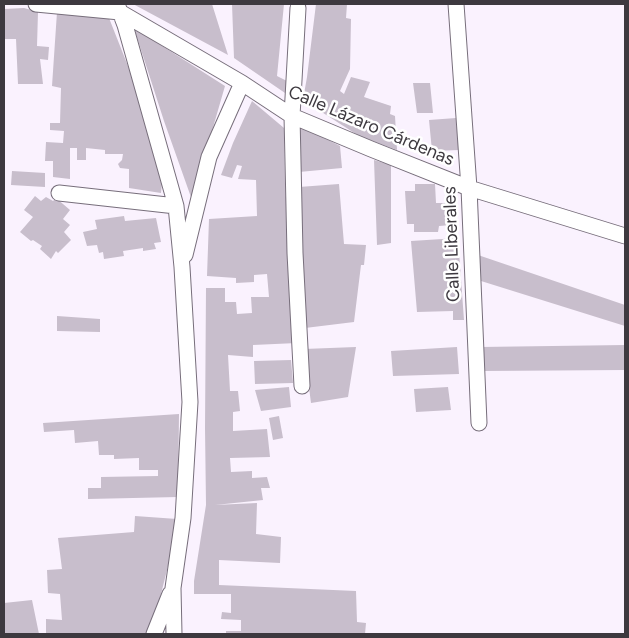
<!DOCTYPE html>
<html>
<head>
<meta charset="utf-8">
<style>
  body { margin:0 }
  #map { position:relative; width:629px; height:638px; overflow:hidden; background:#faf2fe; font-family:Figtree,sans-serif }
  canvas { display:block }
  .frame { position:absolute; inset:0; border:5px solid #3d393f; pointer-events:none }
</style>
</head>
<body>
<div id="map">
<canvas width="629" height="638"></canvas>
<div class="frame"></div>
</div>
<script>
const ctx = document.querySelector('canvas').getContext('2d');
ctx.lineJoin = 'round';
function paint(path, color) { ctx.fillStyle = color; ctx.fill(path, 'evenodd'); }
function stroke(path, color, width, dash) { ctx.strokeStyle = color; ctx.lineWidth = width; ctx.lineCap = dash ? 'butt' : 'round'; ctx.setLineDash(dash || []); ctx.stroke(path); }
function write(font, color, halo, rows, align = 'center') {
  ctx.font = font + ' Figtree,sans-serif'; ctx.lineWidth = 5; ctx.setLineDash([]); ctx.textBaseline = 'middle'; ctx.strokeStyle = halo; ctx.fillStyle = color; for (const [text, x, y, turn = 0] of rows) {
    ctx.save(); ctx.translate(x, y); ctx.rotate((+turn || 0) * Math.PI / 180); ctx.textAlign = isNaN(turn) ? turn : align; if (halo) ctx.strokeText(text, 0, 0); ctx.fillText(text, 0, 0); ctx.restore();
  }
}
paint(new Path2D(`
  M133,4H212L228,55Z
  M232,4H284L277,76L289,82L285,93L234,58Z
  M316,4H347L346,18L351,19L350,69L340,91L344,94L351,77L370,82L364,97L391,106L390,114L395,116L397,150L359,136L303,100L307,77Z
  M24,8L38,12L37,46L49,47L48,60L40,59L43,84H18L16,39H4V9Z
  M57,12L109,18L137,89L163,173L161,193L129,188V169L120,168L118,164L122,160L123,154H105V150L86,148V160H77V148H70V179L53,177V161H45L46,142L63,143L64,131L50,130V123H60L61,88L52,86Z
  M134,28L225,86L192,200L164,121Z
  M413,83H430L433,113H417Z
  M252,101L284,128L285,185L297,343L253,345V357L228,355L230,391H238L240,411L233,412V431L267,429L270,457L230,458L231,472L252,471V478L267,477L270,488H261L263,500L215,505L257,503L256,534L281,537L280,563L219,560V585L356,591L357,622L366,623L365,634H226V631H241V620L221,619L222,612L231,613V594H194V581L206,505L205,428L206,288H225V302H236L237,314L252,313L251,297H269L267,274L254,275V282L236,283V278L207,276L209,219L257,216L256,180L238,179L242,166L237,165L232,178L221,175L233,143Z
  M456,118L459,150L432,151L429,120Z
  M297,124L340,146L342,168L299,172Z
  M374,160L391,165V243L377,245Z
  M12,171L45,173V187L11,185Z
  M339,184L344,244L366,245L364,265H361L354,322L305,328L299,187Z
  M415,184H435L436,203H450L451,225L439,226L438,232H414V224H407L405,191H415Z
  M35,196L41,201L46,197L53,201L56,198L70,210L63,219L70,225L64,232L71,240L58,253L56,251L51,259L40,249L42,246L33,240L31,241L20,232L33,217L24,210Z
  M124,216L125,221L156,218L161,242L154,243L156,249L143,251V248L123,251L124,256L104,259L103,252L99,253L97,245L87,246L83,232L97,229L95,220Z
  M458,238L464,320H453V311L417,312L411,241Z
  M478,255L625,305V326L481,281Z
  M57,316L100,319V332L57,331Z
  M625,345V370L483,371L480,347Z
  M356,347L348,397L311,403L304,349Z
  M457,347L459,374L393,376L391,351Z
  M291,360L293,383L255,384L254,361Z
  M289,387L291,407L261,411L255,390Z
  M448,387L451,410L416,412L414,389Z
  M179,414L178,497L88,499V488H101V477L158,476V470H139V458L114,459V455H99L98,441L75,443L74,430L44,432L43,423Z
  M279,416L283,438L273,440L269,418Z
  M135,516L177,519V541L168,566L151,634H46V619L62,620L60,594L48,593L47,570L62,569L58,538L134,532Z
  M32,600L39,634H4V603Z`), '#c8becc');
const street = new Path2D(`
  M36,4L120,12L242,83L292,116L371,149L469,188L625,236
  M117,4L125,25L176,206L182,267L190,402L183,518L173,588L174,634
  M456,4L469,188L479,423
  M298,8L292,116L295,253L302,386
  M59,193L176,206
  M185,255L209,157L242,83
  M154,634L170,594`);
stroke(street, '#776e7b', 17);
stroke(street, '#fff', 15);
write('18px', '#3d393f', '#fff', [
  ["Calle Lázaro Cárdenas",371,126,23],
  ["Calle Liberales",452,244,-92]
]);
</script>
</body>
</html>
